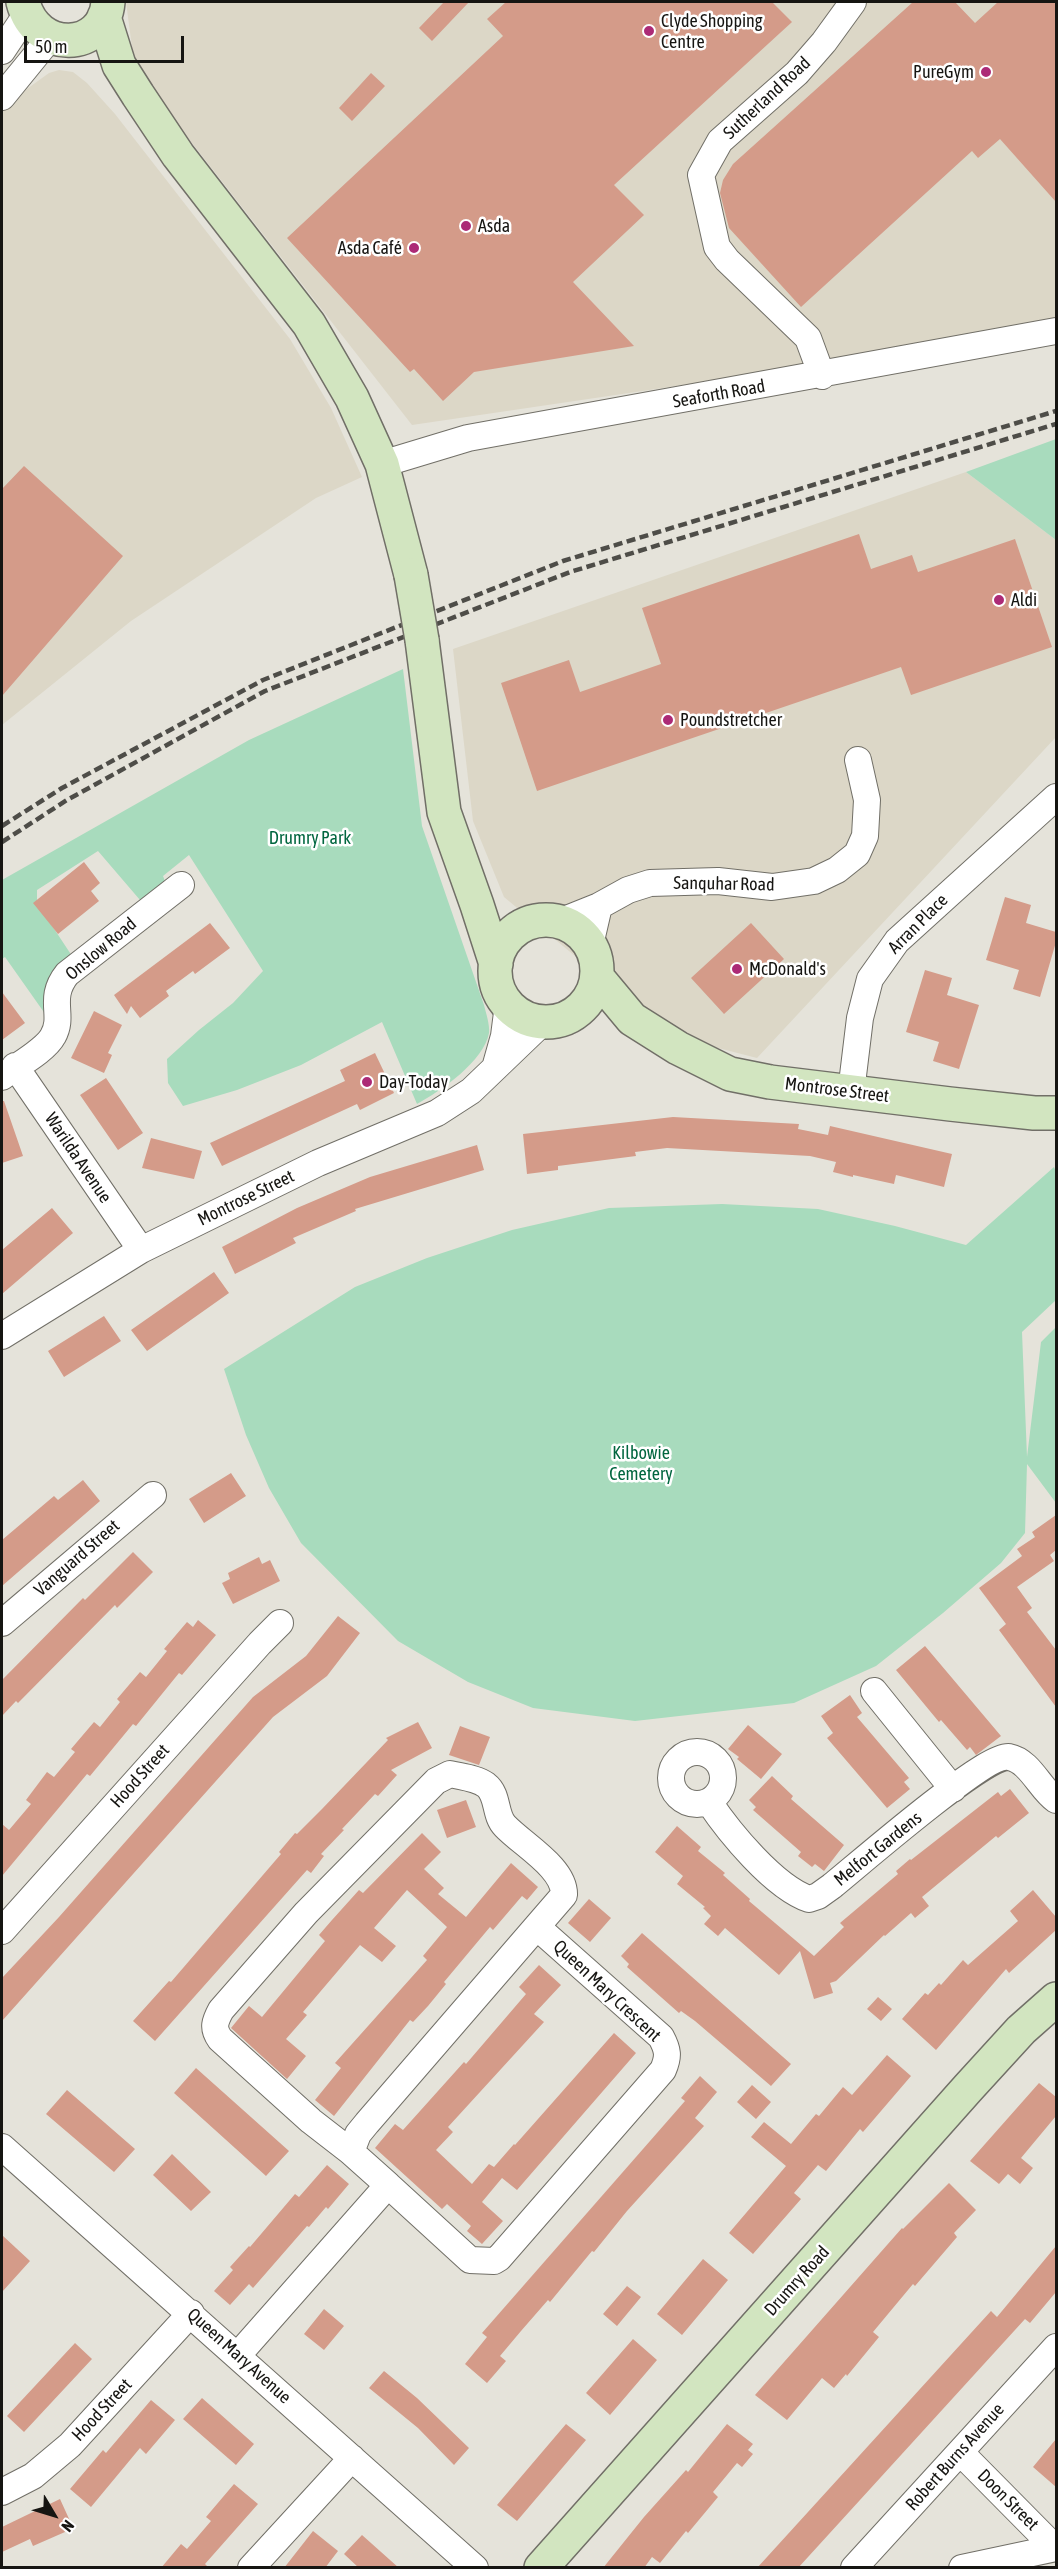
<!DOCTYPE html>
<html>
<head>
<meta charset="utf-8">
<style>
  body { margin:0 }
  #map { position:relative; width:1058px; height:2569px; overflow:hidden; background:#e5e3da; font-family:"Asap Condensed",sans-serif }
  canvas { display:block }
  .frame { position:absolute; inset:0; border:3px solid #161512; pointer-events:none }
  .north { position:absolute; left:24px; top:2485px; width:60px; height:60px; -webkit-text-stroke:4px #fff; paint-order:stroke; rotate:128deg; font-size:16px; font-weight:700; line-height:24px; text-align:center; color:#161512 }
  .north::after { content:''; display:block; margin:auto; width:21px; height:27px; background:#161512; clip-path:polygon(50% 0,100% 100%,50% 72%,0 100%) }
  .scale { position:absolute; left:24px; top:36px; width:160px; height:27px; box-sizing:border-box; border:3px solid #161512; border-top:0; padding-left:8px; font-size:18px; line-height:21px; white-space:nowrap; color:#161512; -webkit-text-stroke:4px #fff; paint-order:stroke }
</style>
</head>
<body>
<div id="map">
<canvas width="1058" height="2569"></canvas>
<div class="frame"></div>
<div class="north">N</div>
<div class="scale">50 m</div>
</div>
<script>
const ctx = document.querySelector('canvas').getContext('2d');
ctx.lineJoin = 'round';
function paint(path, color) { ctx.fillStyle = color; ctx.fill(path, 'evenodd'); }
function stroke(path, color, width, dash) { ctx.strokeStyle = color; ctx.lineWidth = width; ctx.lineCap = dash ? 'butt' : 'round'; ctx.setLineDash(dash || []); ctx.stroke(path); }
function write(font, color, halo, rows, align = 'center') {
  ctx.font = font + ' "Asap Condensed",sans-serif'; ctx.lineWidth = 5; ctx.setLineDash([]); ctx.textBaseline = 'middle'; ctx.strokeStyle = halo; ctx.fillStyle = color; for (const [text, x, y, turn = 0] of rows) {
    ctx.save(); ctx.translate(x, y); ctx.rotate((+turn || 0) * Math.PI / 180); ctx.textAlign = isNaN(turn) ? turn : align; if (halo) ctx.strokeText(text, 0, 0); ctx.fillText(text, 0, 0); ctx.restore();
  }
}
paint(new Path2D(`
  M126,2H1056V330L412,425L135,70Z
  M59,70L73,72L87,83L115,114L290,339L331,408L362,477L316,498L131,621L2,725V107L49,73Z
  M966,472L1056,540V737L757,1058L691,1041L634,1005L504,897L473,821L453,649Z`), '#dcd7c7');
paint(new Path2D(`
  M1056,439V540L966,472Z
  M403,669L422,826L484,1005C486,1013 490,1025 489,1033C484,1061 441,1091 417,1104L382,1022L301,1065L237,1090L183,1106L168,1083L167,1059L199,1030L233,1003L263,971L189,855L163,876L168,889L146,907L98,851L37,890V903L74,959L48,1018L5,957L2,959V880L249,740Z
  M1054,1167L1056,1172V1300L1022,1332L1027,1457L1041,1342L1056,1327V1503L1027,1464L1025,1533L1001,1563L943,1613L876,1666L794,1703L635,1721L533,1708L468,1682L398,1641L301,1543L269,1488L246,1435L224,1369L355,1287L427,1258L512,1230L609,1208L722,1204L818,1209L895,1226L966,1245Z`), '#a8dbbd');
paint(new Path2D(`
  M444,2H469L432,41L419,28Z
  M506,2H772L792,22L614,185L644,215L573,282L634,346L474,372L443,401L414,369L410,372L287,238L503,36L487,19Z
  M913,2H955L975,23L998,2H1056V202L1000,139L978,158L972,151L801,307L729,228L720,193L723,180L733,164Z
  M371,73L385,86L352,121L339,108Z
  M24,466L123,556L2,696V489Z
  M859,534L871,569L912,555L918,572L1015,539L1052,647L911,695L901,667L537,791L501,683L569,660L580,692L661,664L642,608Z
  M84,862L100,883L91,891L99,901L58,934L33,903Z
  M1005,897L1031,905L1026,923L1056,932V942L1040,997L1013,989L1019,970L986,960Z
  M210,923L230,948L195,974L193,971L166,991L169,996L140,1018L131,1006L127,1014L114,995Z
  M751,923L784,959L724,1014L691,978Z
  M925,970L952,978L947,995L979,1005L959,1069L933,1061L939,1042L906,1032Z
  M2,992L25,1023L2,1040Z
  M94,1011L122,1025L108,1053L112,1055L104,1073L71,1058Z
  M375,1053L394,1093L360,1110L357,1104L222,1166L210,1143L345,1081L340,1070Z
  M106,1078L143,1133L118,1150L80,1095Z
  M2,1101H4L23,1156L2,1163Z
  M673,1117L799,1124L798,1129L828,1135L830,1126L952,1154L944,1187L896,1175L894,1184L853,1175V1177L833,1172L836,1162L810,1156L667,1148L635,1152L636,1156L558,1166V1170L527,1174L523,1134Z
  M151,1138L202,1151L194,1179L142,1168Z
  M477,1145L484,1170L355,1209L356,1211L293,1238L296,1243L235,1274L222,1247L297,1208L370,1177Z
  M52,1208L73,1233L2,1294V1250Z
  M214,1272L229,1293L147,1351L131,1330Z
  M104,1316L121,1341L64,1377L48,1351Z
  M231,1473L246,1496L204,1523L189,1499Z
  M83,1480L100,1501L2,1586V1540L54,1496L58,1500Z
  M1056,1515V1550L1050,1555L1054,1561L1017,1587L1032,1608L1027,1612L1056,1650V1707L999,1630L1006,1624L979,1588L1022,1556L1017,1549L1035,1537L1032,1532Z
  M133,1552L153,1572L117,1608L115,1605L18,1703L16,1701L2,1716V1680L83,1598L85,1600Z
  M259,1557L262,1564L270,1560L280,1581L233,1604L222,1583L230,1579L228,1573Z
  M338,1616L360,1633L327,1676L273,1717L2,2021V1978L59,1917L253,1697L306,1656Z
  M198,1620L216,1635L182,1675L179,1673L136,1726L133,1724L90,1776L87,1774L2,1876V1824L9,1830L31,1804L26,1800L47,1772L54,1777L75,1752L71,1749L94,1722L100,1727L120,1702L117,1699L140,1672L146,1677L167,1651L164,1649L187,1622L193,1627Z
  M925,1646L1001,1736L976,1755L970,1747L967,1750L941,1720L939,1722L896,1670Z
  M850,1695L862,1713L857,1717L909,1778L904,1782L910,1789L887,1808L827,1738L833,1733L821,1716Z
  M418,1722L432,1748L391,1770L397,1775L378,1796L375,1794L342,1829L344,1830L321,1854L324,1856L311,1873L307,1870L155,2041L133,2021L169,1981L171,1982L281,1854L279,1852L295,1833L297,1834L322,1809L388,1740L386,1738Z
  M748,1725L782,1754L761,1779L737,1759L739,1757L728,1749Z
  M460,1726L490,1737L479,1765L449,1755Z
  M772,1776L793,1796L791,1799L844,1845L824,1871L815,1864L812,1867L798,1856L801,1852L753,1810L756,1807L749,1800Z
  M1010,1789L1029,1813L998,1838L996,1836L922,1897L929,1906L915,1918L911,1913L885,1936L884,1935L836,1981L830,1983L833,1993L814,1999L800,1951L779,1975L725,1928L718,1936L704,1924L711,1916L703,1908L705,1907L677,1884L683,1876L655,1852L677,1826L701,1847L698,1851L725,1873L723,1875L750,1899L749,1901L814,1956L844,1927L840,1923L898,1874L896,1871L910,1859L911,1860L998,1792L1001,1796Z
  M466,1800L476,1827L447,1838L437,1810Z
  M422,1833L441,1852L424,1869L444,1888L438,1894L466,1917L511,1863L538,1887L527,1900L522,1896L493,1930L490,1927L444,1982L446,1984L428,2006L413,2022L410,2020L334,2116L315,2100L341,2068L335,2063L427,1960L423,1956L447,1927L407,1890L374,1928L396,1946L382,1962L360,1945L303,2012L307,2015L286,2039L306,2056L287,2079L231,2028L249,2006L262,2017L325,1941L319,1935L332,1920L359,1890L363,1893Z
  M1033,1890L1056,1917V1930L1009,1973L1006,1969L936,2050L902,2019L925,1993L928,1995L939,1983L941,1985L963,1960L968,1965L1018,1921L1010,1911Z
  M589,1899L611,1918L590,1942L568,1923Z
  M642,1933L791,2064L771,2086L695,2021L681,2011L679,2013L627,1967L629,1964L621,1956Z
  M539,1965L561,1985L534,2014L544,2022L448,2127L453,2132L436,2150L472,2184L489,2164L494,2167L514,2144L515,2145L614,2033L636,2053L517,2190L502,2178L482,2202L503,2221L482,2244L467,2231L471,2226L447,2204L442,2209L375,2148L395,2124L403,2130L464,2062L466,2064L526,1994L519,1987Z
  M878,1997L892,2009L881,2021L867,2009Z
  M887,2055L911,2076L863,2132L860,2129L826,2171L818,2165L794,2193L801,2199L753,2254L729,2233L786,2166L751,2137L764,2122L791,2144L816,2114L819,2116L843,2087L852,2095Z
  M196,2068L289,2151L266,2176L174,2093Z
  M700,2076L717,2092L695,2118L704,2126L627,2211L594,2252L592,2251L550,2302L548,2300L521,2331L500,2356L506,2361L487,2383L465,2364L487,2337L482,2333L685,2101L681,2098Z
  M1039,2083L1056,2097V2116L1021,2158L1033,2168L1020,2184L1008,2174L999,2184L970,2161Z
  M752,2085L771,2102L756,2119L737,2102Z
  M67,2090L135,2149L114,2172L46,2114Z
  M172,2154L211,2192L191,2211L153,2175Z
  M327,2165L349,2184L328,2209L326,2207L309,2227L307,2226L253,2288L249,2284L230,2305L214,2291L233,2270L230,2267L249,2246L250,2247L295,2194L299,2197Z
  M949,2183L976,2210L954,2233L957,2237L915,2286L913,2284L873,2332L879,2337L847,2376L846,2374L834,2388L822,2378L787,2420L755,2395L902,2228L903,2229Z
  M2,2235L30,2261L2,2292Z
  M1056,2246V2292L1030,2323L1025,2319L798,2568H757L991,2311L997,2317Z
  M703,2259L728,2280L682,2335L657,2314Z
  M627,2286L641,2297L617,2326L603,2314Z
  M324,2309L344,2326L324,2350L304,2334Z
  M633,2339L657,2360L610,2415L586,2393Z
  M75,2343L92,2359L24,2432L7,2416Z
  M384,2371L417,2398L469,2448L454,2465L418,2428L369,2388Z
  M202,2398L254,2444L236,2465L183,2419Z
  M151,2400L175,2420L146,2454L140,2448L91,2507L70,2489L103,2450L106,2453Z
  M566,2424L586,2440L517,2521L497,2505Z
  M727,2424L753,2444L748,2450L753,2454L742,2467L737,2463L713,2492L718,2497L688,2533L686,2531L660,2563L652,2557L644,2568H603L644,2517L686,2470L688,2472Z
  M1056,2439V2487L1033,2467Z
  M234,2484L258,2504L205,2564L209,2568H161L181,2544L187,2549L211,2521L206,2517Z
  M60,2499L70,2521L62,2525L65,2532L33,2546L30,2539L2,2552V2527Z
  M313,2531L338,2551L325,2568H284Z
  M362,2535L399,2568H359L344,2554Z`), '#d49b89');
const street = new Path2D(`
  M2,51L26,15
  M2,97L50,38
  M822,376L808,338L727,260L717,247L701,175L720,141L797,73L824,42L853,2
  M382,464L468,438L1056,331
  M559,922L599,906L628,890L650,883L718,881L772,887L814,881L837,870L857,854L865,836L867,800L858,760
  M590,945L599,906
  M15,1066L141,1250
  M495,1068L504,1036L508,1005
  M2,1077C16,1066 45,1051 53,1036C65,1015 47,999 67,974L181,885
  M851,1092L860,1018L870,979L897,941L1056,797
  M2,1336L141,1250L318,1163L437,1113L471,1091L543,1022
  M2,1623L153,1495
  M874,1691L953,1789
  M671 1778a26 26 0 1 1 52 0a26 26 0 1 1-52 0Z
  M709,1802C729,1832 774,1887 809,1899L818,1896L832,1886C857,1866 986,1753 1009,1757C1030,1761 1040,1789 1056,1800
  M2,1931L260,1643L280,1623
  M2,2147L475,2568
  M388,2185L470,2260L494,2261L499,2258L663,2070C669,2056 668,2050 661,2037L537,1927
  M238,2355L388,2185L351,2152L311,2121L220,2039C212,2028 215,2021 221,2010L306,1913L436,1781L450,1774C462,1777 476,1778 486,1785C499,1795 494,1815 505,1826C523,1845 565,1868 564,1895L367,2123L358,2134L351,2152
  M960,2452L1055,2548
  M2,2492L33,2476L70,2445L191,2313
  M251,2568L352,2458
  M854,2568L1056,2347
  M962,2568L1056,2548`);
const secondary = new Path2D(`
  M23,2C36,54 104,52 108,2
  M104,17L119,65L138,95L178,155L309,324L352,398L382,464L411,575
  M422,640L444,812L477,905L496,964
  M495 971a51 51 0 1 1 102 0a51 51 0 1 1-102 0Z
  M597,977L632,1019L678,1048L730,1074L770,1082L950,1104L1034,1113H1056
  M541,2568L968,2088L1021,2030L1056,1999`);
stroke(street, '#716f67', 28);
stroke(secondary, '#716f67', 36);
stroke(street, '#fff', 26);
stroke(secondary, '#d2e5c0', 33);
stroke(new Path2D(`
  M2,826L62,788L263,680L563,561L1056,411
  M2,842L67,800L265,691L570,572L1056,424`), '#4e4d48', 4.5, [9, 4.5]);
const secondaryBridge = new Path2D(`
  M411,575L422,640`);
stroke(secondaryBridge, '#716f67', 36, []);
stroke(secondaryBridge, '#d2e5c0', 33);
for (const [x, y, r, color] of [
  [649,31,6,"#ac2a76"],
  [986,72,6,"#ac2a76"],
  [466,226,6,"#ac2a76"],
  [414,248,6,"#ac2a76"],
  [999,600,6,"#ac2a76"],
  [668,720,6,"#ac2a76"],
  [737,969,6,"#ac2a76"],
  [367,1082,6,"#ac2a76"]
]) { const dot = new Path2D(); dot.arc(x, y, r, 0, 2 * Math.PI); ctx.fillStyle = color; ctx.fill(dot); stroke(dot, '#fff', 2); }
write('18px', '#161512', '#fff', [
  ["Clyde Shopping",661,21],
  ["Centre",661,42],
  ["PureGym",974,72,"right"],
  ["Asda",478,226],
  ["Asda Café",402,248,"right"],
  ["Aldi",1011,600],
  ["Poundstretcher",680,720],
  ["McDonald's",749,969],
  ["Day-Today",379,1082]
], 'left');
write('18px', '#161512', '#fff', [
  ["Sutherland Road",767,98,-43],
  ["Seaforth Road",719,394,-10],
  ["Sanquhar Road",724,884,1],
  ["Arran Place",918,924,-45],
  ["Onslow Road",101,949,-40],
  ["Montrose Street",837,1090,7],
  ["Warilda Avenue",78,1158,56],
  ["Montrose Street",246,1198,-26],
  ["Vanguard Street",77,1558,-41],
  ["Hood Street",140,1776,-48],
  ["Melfort Gardens",878,1849,-39],
  ["Queen Mary Crescent",607,1991,43],
  ["Drumry Road",797,2281,-48],
  ["Queen Mary Avenue",239,2356,42],
  ["Hood Street",102,2410,-47],
  ["Robert Burns Avenue",955,2457,-48],
  ["Doon Street",1008,2500,45]
]);
write('18px', '#01663f', '#fff', [
  ["Drumry Park",310,838],
  ["Kilbowie",641,1453],
  ["Cemetery",641,1474]
]);
</script>
</body>
</html>
